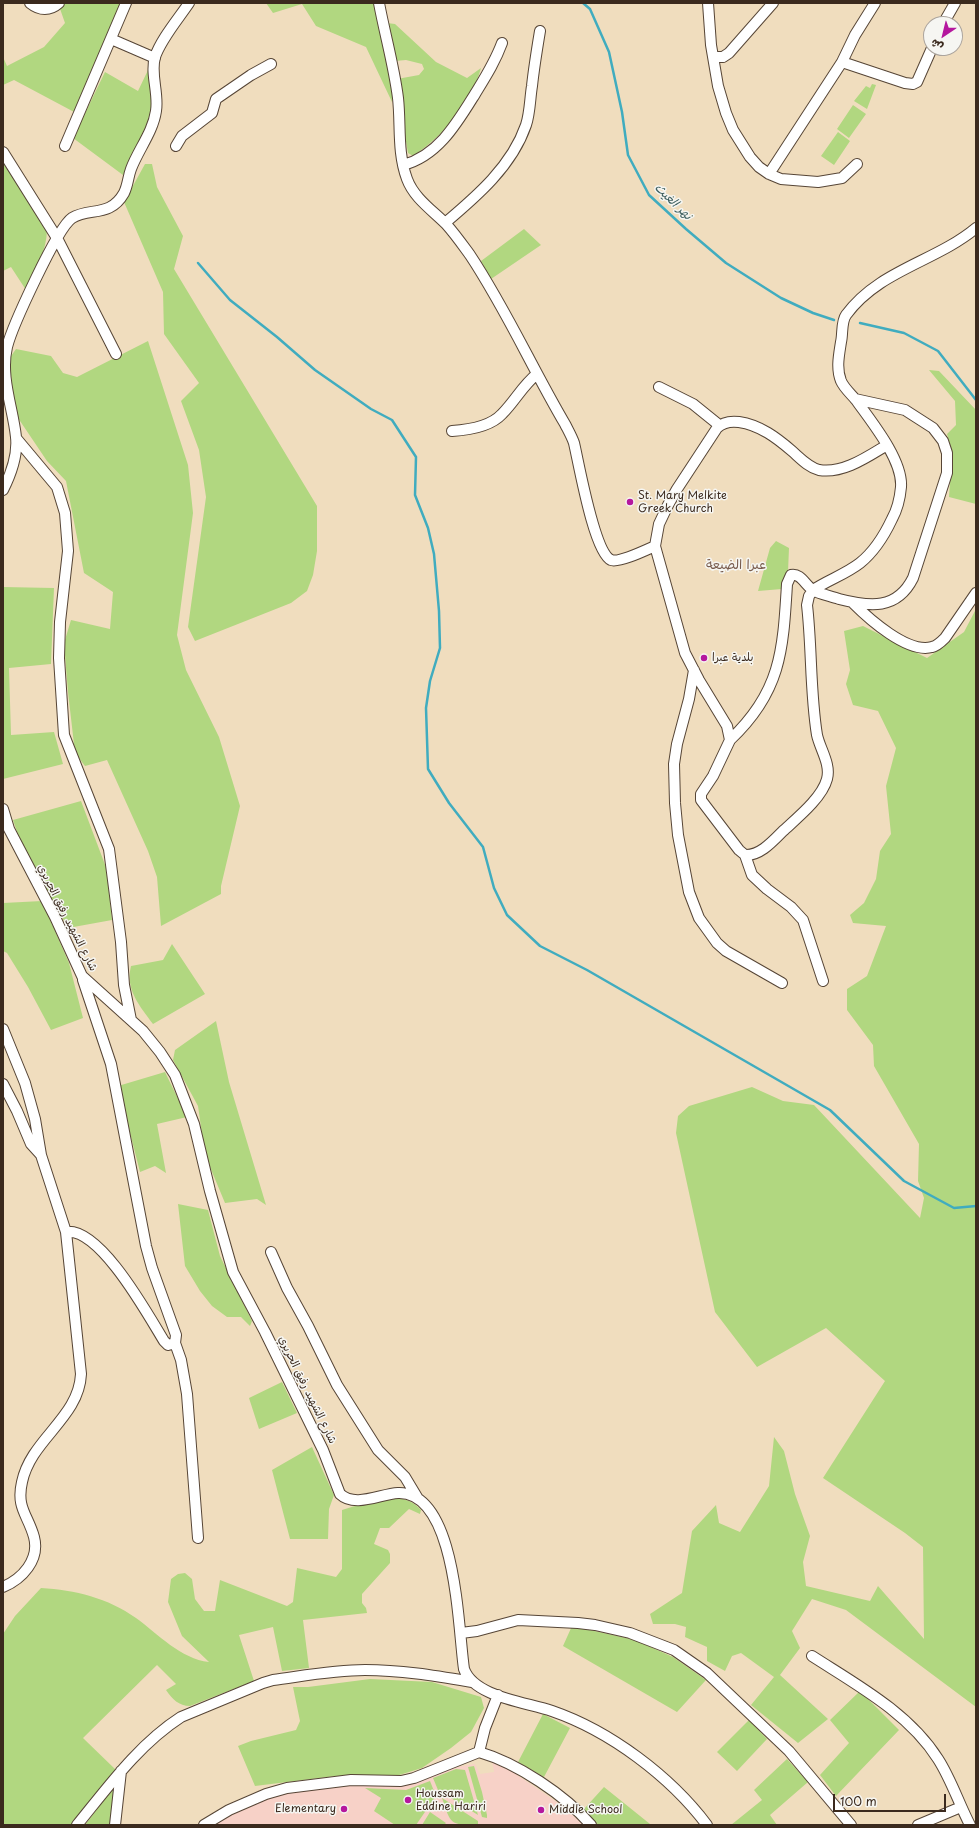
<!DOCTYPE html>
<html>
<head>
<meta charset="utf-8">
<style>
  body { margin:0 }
  #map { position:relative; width:979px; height:1828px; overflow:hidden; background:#f0ddbe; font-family:"Playpen Sans","Playpen Sans Arabic",sans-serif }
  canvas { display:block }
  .frame { position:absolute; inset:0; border:4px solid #3b2a1e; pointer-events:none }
  .north { position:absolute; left:923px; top:16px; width:40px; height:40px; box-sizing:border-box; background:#f6f6f2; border:1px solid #aba49d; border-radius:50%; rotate:215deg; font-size:11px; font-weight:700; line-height:16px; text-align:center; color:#3b2a1e }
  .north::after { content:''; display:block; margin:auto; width:14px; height:18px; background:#b5179e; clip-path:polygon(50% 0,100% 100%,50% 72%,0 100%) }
  .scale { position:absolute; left:833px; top:1794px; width:113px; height:18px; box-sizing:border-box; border:2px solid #3b2a1e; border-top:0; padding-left:5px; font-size:12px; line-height:14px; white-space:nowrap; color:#3b2a1e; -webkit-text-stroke:3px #f6f6f2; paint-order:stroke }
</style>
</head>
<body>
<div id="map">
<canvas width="979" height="1828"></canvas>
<div class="frame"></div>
<div class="north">ش</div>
<div class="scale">100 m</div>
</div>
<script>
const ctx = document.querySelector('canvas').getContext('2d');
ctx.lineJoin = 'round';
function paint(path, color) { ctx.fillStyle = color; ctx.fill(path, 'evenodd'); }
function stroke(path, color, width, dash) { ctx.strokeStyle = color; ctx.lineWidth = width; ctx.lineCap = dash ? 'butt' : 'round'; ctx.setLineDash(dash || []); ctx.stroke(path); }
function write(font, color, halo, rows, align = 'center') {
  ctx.font = font + ' "Playpen Sans","Playpen Sans Arabic",sans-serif'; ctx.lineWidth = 3; ctx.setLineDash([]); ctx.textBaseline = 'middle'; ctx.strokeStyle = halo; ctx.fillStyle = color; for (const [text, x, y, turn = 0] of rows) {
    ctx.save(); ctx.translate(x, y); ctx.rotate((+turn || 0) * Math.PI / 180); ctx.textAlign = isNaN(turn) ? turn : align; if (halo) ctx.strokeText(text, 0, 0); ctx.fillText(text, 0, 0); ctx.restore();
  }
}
paint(new Path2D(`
  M492,1761L510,1770L564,1807L583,1825H215L224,1819L274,1793L329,1787L382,1784L405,1785L456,1767L475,1764L480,1774L494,1772Z`), '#f7d1c7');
paint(new Path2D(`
  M62,3H123L76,113L14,80L3,85V57L7,66L44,47L65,23L59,6Z
  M266,3H375L393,81L392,102L366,47L316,26L302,4L273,13Z
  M387,23L395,24L436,62L467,78L481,68C471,105 444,135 413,156L408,153L404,130V109L397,79L419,75L424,69L422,64L406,60L395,61Z
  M149,68L153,94L152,116L123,175L73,138L105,72L138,91Z
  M872,84L876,85L867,109L854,101L866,86L870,88Z
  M853,105L866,114L849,138L837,129Z
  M838,132L850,141L834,165L821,156Z
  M3,158L47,229C47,251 35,271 26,290L11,267L3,271Z
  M145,164H152L157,187L183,236L174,269L317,506V551L313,575L307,591L291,603L195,641L188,627L206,497L199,450L181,401L199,383L164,334L163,292L124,202Z
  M524,229L541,245L491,279L481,261Z
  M148,341L188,465L193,513L177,635L186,670L219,737L240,806L221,886V894L161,926L157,877L148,851L107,760L85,766L75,753L68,692L64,643L71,620L110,629L113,592L84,573L66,481L47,461L16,415L9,359L16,349L51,356L63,373L77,377Z
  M929,370L939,371L976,410V504L949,497L952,452L947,434L956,425L955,401Z
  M776,541L789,548L788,572L782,589L758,591L770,548Z
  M3,587L54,588L51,664L9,668L11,735L54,732L63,764L3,779Z
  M976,609V1707L846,1610L812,1599L792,1631L800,1648L780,1675L828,1719L798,1743L751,1705L774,1677L741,1653L732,1656L725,1671L707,1661V1647L685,1637L686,1627L675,1624H653L650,1614L682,1593L692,1531L716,1505L719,1523L740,1532L769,1486L774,1437L784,1451L795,1494L810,1536L803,1562L806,1586L870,1601L878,1586L924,1639L923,1547L905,1533L823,1478L885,1381L826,1328L757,1367L715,1312L676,1133L678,1116L689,1106L752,1087L783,1101L814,1105L920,1218L924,1198L918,1181L919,1144L874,1066L873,1045L847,1010V989L867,976L886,926L853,923L850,915L864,903L876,879L880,851L891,834L886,786L896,748L878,711L853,705L846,684L850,670L844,631L863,626L927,658L964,632Z
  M81,801L107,870L112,920L68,928L21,844L13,820Z
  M42,901L69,963L83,1018L51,1030L28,987L7,953L3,951V903Z
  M172,944L205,994L153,1024C140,1006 125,990 131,966L163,960Z
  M216,1021L229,1082L266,1205L257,1199L225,1203L205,1155L198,1106L173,1060L175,1050Z
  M165,1072L187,1117L157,1124L166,1173L155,1166L140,1172L118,1086Z
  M178,1204L208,1210L220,1256L252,1321L250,1326L241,1317H227L212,1306L200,1291L185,1266Z
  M282,1382L297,1413L259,1429L249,1398Z
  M312,1447L334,1495L329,1509L328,1539H290L272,1470Z
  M396,1498C407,1499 414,1502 421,1510L420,1514L409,1509L389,1528H380L374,1544L388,1550L390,1554V1563L362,1594V1603L366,1608L367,1613L303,1620L309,1668L282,1671L273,1627L239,1635L254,1681L190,1706C179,1706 172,1699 166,1690L176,1684L157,1665L83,1738L116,1770L72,1825H3V1634L15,1616L41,1588C75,1590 108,1598 136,1618C158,1634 181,1659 209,1662L182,1636L168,1602L171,1579L178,1574L185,1573L192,1579L195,1599L204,1611H215L220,1580L287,1606L293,1602L297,1568L336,1577L342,1569V1510L358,1505Z
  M572,1626L635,1640L673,1657L706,1680L677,1712L563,1646Z
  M370,1679L432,1682L481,1697L484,1708L471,1732L451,1748L422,1768L396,1776H336L255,1786L238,1746L251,1741L296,1730L300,1721L293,1687H308Z
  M860,1691L899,1730L836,1796L820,1775L849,1743L830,1720Z
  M543,1714L570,1728L544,1777L518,1762Z
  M749,1720L767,1739L737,1771L717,1752Z
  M787,1759L808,1782L770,1815L777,1825H731L762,1800L754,1790Z
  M474,1766L482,1792L487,1815V1818L482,1817L468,1767Z
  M456,1769L465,1770L478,1815L438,1790L433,1778Z
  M430,1781L436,1796L416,1825H395L374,1811L381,1798L365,1788L406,1790Z
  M604,1787L650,1824L651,1825H598L584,1809Z
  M114,1789L115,1791L112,1825H85L110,1792Z
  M442,1798L478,1821V1825C449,1825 451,1824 442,1798Z
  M430,1812L446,1823L444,1825H422Z`), '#b1d780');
stroke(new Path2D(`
  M583,3L590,9L609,52L622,112L628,155L649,195L686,229L726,263L781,298L813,313L834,320
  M198,263L230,300L277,337L315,370L371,409L392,420L416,457L415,495L428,528L434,554L439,611L440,648L430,681L426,708L428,769L449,803L483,847L494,888L507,915L540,946L587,970L830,1110L904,1181L954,1208L976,1206
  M860,323L904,333L938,351L976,400`), '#40acbf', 2.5);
const minor = new Path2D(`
  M30,3C40,11 50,11 59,3
  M379,3C385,35 394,66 398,98C401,125 397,152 407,179C414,198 432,210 446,224C455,234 462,244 470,255C506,309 532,368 565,424C568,430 572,437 574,443C579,464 594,552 611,560C619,563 646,550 655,546
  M708,3L711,45L718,86L726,113L733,130L750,157L759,167L769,174L781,179L818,182L842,178L857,164
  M943,24L955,3
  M111,39L155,58
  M714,57H723L729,53L773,3
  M842,62L855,35L875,3
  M65,146L126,3
  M176,146L182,136L212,113L216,99L251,75L271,64
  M3,152L57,238L116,354
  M403,165C438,156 457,123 475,94C486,76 495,62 502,43
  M769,174L842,62L905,83L913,84L917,82L932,48
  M445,223C477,196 512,166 526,125C530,113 530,98 532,86C534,67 537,49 540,31
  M659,387L693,404L719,425
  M452,431C468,430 491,426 502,414C515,401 523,385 537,374
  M16,438L57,487L65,513L68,551L60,622L59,658L64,735L109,849L121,942L124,985L131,1020
  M887,445C867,457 843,474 819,470C808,467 800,458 792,451C777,438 760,425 739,422C731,421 723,422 717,428L677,489L668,505L659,524L655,546L685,653L699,680L727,726L730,740L713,776L701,794V800L739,850L745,855C760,856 773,841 783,831C797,818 822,798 827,779C831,764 820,749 817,735C810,692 812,648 807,605L809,596L813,590C828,580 846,574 860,563C875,551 884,536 892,519C897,510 900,498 901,487C903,460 871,421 856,400C851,394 844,388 841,381C836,368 839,355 841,342C843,334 841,322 846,315C879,270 935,262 976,228
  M3,490C11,474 18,455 16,437C13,408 0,377 7,347C12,327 57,228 72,218C89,207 110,218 124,193C128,185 128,177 131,169C138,150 153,132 156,111C159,93 150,74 155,57C161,39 179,18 189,3
  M853,603C869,619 908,654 932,647C937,646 941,642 945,638L976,593
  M694,670L689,699L677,744L674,764L675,803L678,835L689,892L699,918L717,943L726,951L782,983
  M730,740C781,692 783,651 787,584L791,575C801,573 805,585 813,590C819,594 831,596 839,599C870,607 897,610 913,578L947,473V453L943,441L933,428L905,410L855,399
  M3,809L9,829L55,917L82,976L143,1031L160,1052L175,1075L194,1124L210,1191L233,1272L265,1332L323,1450L340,1494C355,1508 380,1494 398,1493C457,1491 458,1630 464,1669C474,1697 526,1702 552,1711C610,1731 670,1776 707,1825
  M745,855L752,875L767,889L791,907L803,920L823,981
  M3,1029L25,1083L35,1119L41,1155L66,1232L81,1374C79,1418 31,1439 22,1482C16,1508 28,1515 34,1537C40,1560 22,1579 3,1587
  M3,1084L17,1111L31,1144L41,1155
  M66,1232C100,1227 148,1315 164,1341L168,1345L175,1343L176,1335L152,1268L146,1246L111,1064L83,980
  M271,1252L287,1288L308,1326L337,1385L378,1450L405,1477L417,1497
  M175,1343L181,1360L187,1394L198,1538
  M461,1633L477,1631L518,1620L578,1623L595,1625L630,1633L674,1650L707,1673L789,1751L851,1825
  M812,1656C857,1685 909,1713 938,1759C951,1779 959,1804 970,1825
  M498,1695L485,1728L479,1752C517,1763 565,1795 591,1825
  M77,1825C108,1787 139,1744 181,1717L263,1683L273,1680C303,1676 334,1670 365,1670C401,1670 436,1676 472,1682
  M115,1825L121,1771
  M204,1825L229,1810L266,1794L287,1788L351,1780L401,1781L414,1778L479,1752
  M918,1825L961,1807`);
stroke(minor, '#564536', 12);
stroke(minor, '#fff', 10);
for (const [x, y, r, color] of [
  [630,502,4,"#b5179e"],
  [704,658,4,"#b5179e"],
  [408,1800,4,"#b5179e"],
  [344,1809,4,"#b5179e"],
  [541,1810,4,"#b5179e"]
]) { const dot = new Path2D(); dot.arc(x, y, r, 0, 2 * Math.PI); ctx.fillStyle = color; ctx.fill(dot); stroke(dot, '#f6f6f2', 1.5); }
write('11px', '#3b2a1e', '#f6f6f2', [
  ["St. Mary Melkite",638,496],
  ["Greek Church",638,509],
  ["بلدية عبرا",712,658],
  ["Houssam",416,1794],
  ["Eddine Hariri",416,1807],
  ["Elementary",336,1809,"right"],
  ["Middle School",549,1810]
], 'left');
write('11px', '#3b2a1e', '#f6f6f2', [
  ["شارع الشهيد رفيق الحريري",67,918,63],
  ["شارع الشهيد رفيق الحريري",307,1390,64]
]);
write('italic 12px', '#3d5e5e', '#f6f6f2', [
  ["نهر الغيث",673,202,44]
]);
write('13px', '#785b4c', '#f6f6f2', [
  ["عبرا الضيعة",736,565]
]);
</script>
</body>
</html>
